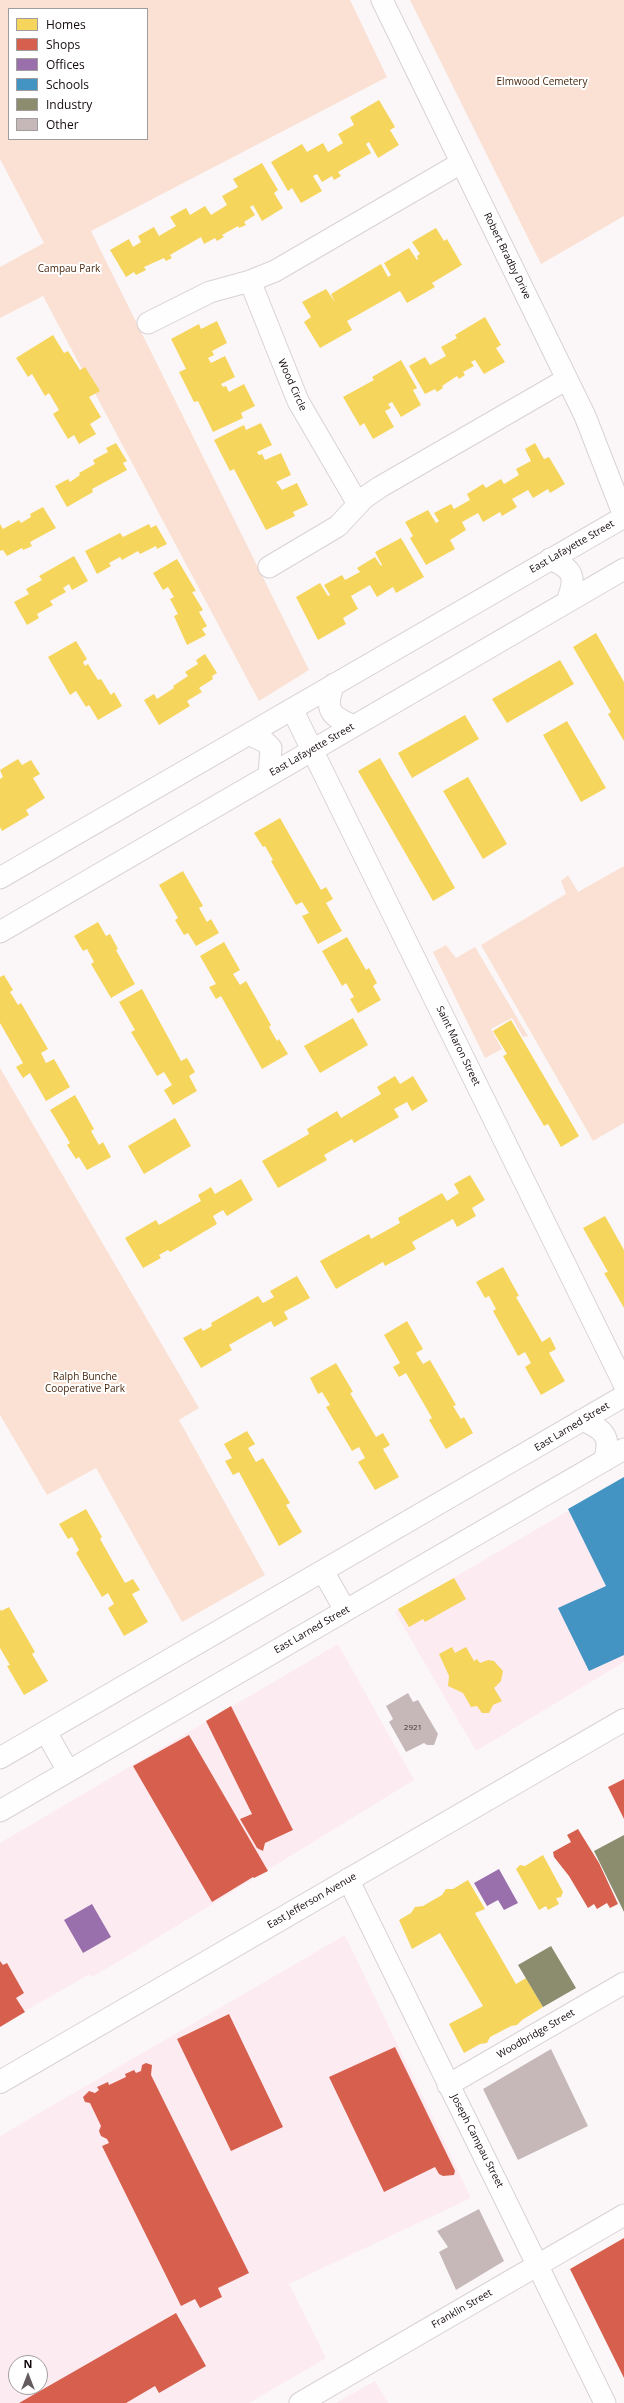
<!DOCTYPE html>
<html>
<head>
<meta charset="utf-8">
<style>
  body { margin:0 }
  #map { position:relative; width:624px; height:2403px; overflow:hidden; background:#fbf7f9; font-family:"Open Sans",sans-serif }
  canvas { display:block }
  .legend { position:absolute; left:8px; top:8px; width:140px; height:132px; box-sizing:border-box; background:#fff; border:1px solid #a19d9e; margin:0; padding:5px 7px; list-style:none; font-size:12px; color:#14090d }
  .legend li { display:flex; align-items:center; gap:8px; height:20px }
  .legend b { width:20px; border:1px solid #a19d9e }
  .north { position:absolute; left:8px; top:2355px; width:40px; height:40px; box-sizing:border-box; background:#fff; border:1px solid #a19d9e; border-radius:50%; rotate:0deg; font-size:11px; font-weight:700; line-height:16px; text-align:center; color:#14090d }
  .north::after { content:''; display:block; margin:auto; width:14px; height:18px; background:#655c60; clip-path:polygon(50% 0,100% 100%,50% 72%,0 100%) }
</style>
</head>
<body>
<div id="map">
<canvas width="624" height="2403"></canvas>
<ul class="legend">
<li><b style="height:11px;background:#f6d55c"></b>Homes</li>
<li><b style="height:11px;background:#d6604d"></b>Shops</li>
<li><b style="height:11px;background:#9970ab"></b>Offices</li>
<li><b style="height:11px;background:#4393c3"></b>Schools</li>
<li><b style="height:11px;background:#8c8c6e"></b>Industry</li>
<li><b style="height:11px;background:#c6b8b8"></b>Other</li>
</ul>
<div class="north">N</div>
</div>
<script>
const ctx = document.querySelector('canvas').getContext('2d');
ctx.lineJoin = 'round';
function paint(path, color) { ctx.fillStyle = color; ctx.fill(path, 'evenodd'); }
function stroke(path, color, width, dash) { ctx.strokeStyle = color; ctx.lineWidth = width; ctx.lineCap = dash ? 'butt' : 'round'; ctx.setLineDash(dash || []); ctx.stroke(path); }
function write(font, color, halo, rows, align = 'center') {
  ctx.font = font + ' "Open Sans",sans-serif'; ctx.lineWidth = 4; ctx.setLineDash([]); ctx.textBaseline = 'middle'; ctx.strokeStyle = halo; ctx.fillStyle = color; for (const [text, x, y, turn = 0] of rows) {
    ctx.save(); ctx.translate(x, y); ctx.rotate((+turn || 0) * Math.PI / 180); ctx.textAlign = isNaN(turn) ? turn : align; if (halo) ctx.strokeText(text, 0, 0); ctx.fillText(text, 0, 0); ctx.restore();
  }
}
paint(new Path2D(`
  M624,1478V1662L476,1751L395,1612Z
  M338,1644L414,1780L126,1957L92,1977L90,1974L0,2025V1843Z
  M345,1935L471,2198L289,2284L326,2358L249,2403H0V2136ZM16,2363H40V2387H16Z
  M375,2381L388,2403H336Z`), '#fdebf2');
paint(new Path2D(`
  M0,0H350L387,77L91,231L309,670L259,701L43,296L0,318V267L44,243L0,159ZM9,9H147V139H9Z
  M410,0H624V216L541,264Z
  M624,866V1123L593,1141L481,945L566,894L561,881L568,875L578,892Z
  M446,945L456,958L475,947L528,1036L523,1037L512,1018L491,1029L502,1049L485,1058L433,952Z
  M0,1068L199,1408L179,1420L265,1575L182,1622L96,1468L47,1495L0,1415Z`), '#fae1d3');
paint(new Path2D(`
  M379,100L395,127L390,130L399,145L378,158L369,142L366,144L371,153L338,172L341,176L334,180L332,176L322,182L317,174L313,176L322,191L301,203L292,188L288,191L271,162L302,144L307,152L323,143L328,152L343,143L338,134L354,125L350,117Z
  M262,163L278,190L274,193L283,208L262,221L253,205L250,207L255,215L244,222L246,225L239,228L238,226L222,235L224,237L217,241L215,238L204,244L201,237L170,255L172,258L166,261L164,258L144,267L146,270L136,275L134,272L126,277L110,250L129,239L133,247L141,242L138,236L154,227L159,236L176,226L170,217L186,208L190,215L205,206L211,215L227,205L222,196L238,187L233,179Z
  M436,228L444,241L447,239L462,265L432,283L435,287L407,303L400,291L347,321L352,330L320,348L304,322L311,317L302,302L326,289L335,302L331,294L381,264L388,277L391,275L384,263L409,248L417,260L418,259L417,256L420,254L412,242Z
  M485,317L501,345L496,348L505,362L484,374L475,360L471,362L474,366L463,372L465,375L459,379L457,376L442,386L443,388L437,392L435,389L425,394L409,366L425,357L430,365L446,356L441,347L457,338L455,335Z
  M217,321L227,343L212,351L214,355L208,358L211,363L225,356L235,377L221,384L223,387L226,386L229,392L244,384L255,406L241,413L243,418L213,432L198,401L194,402L179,372L186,369L171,339L199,324L201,329Z
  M53,335L64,353L68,351L80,370L85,367L100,391L89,397L101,417L90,424L96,434L79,444L74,435L68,439L53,414L59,410L49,393L45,396L32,374L28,377L16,358Z
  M401,360L417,388L413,390L421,405L401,417L392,402L388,404L391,408L385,411L394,427L373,439L364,423L360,426L343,397L374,380L372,377Z
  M261,423L272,445L257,452L259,455L262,454L265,460L281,453L291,475L276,482L282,490L297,483L308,505L293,512L295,516L266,530L234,469L230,471L214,440L244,425L246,430Z
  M116,443L127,461L123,463L127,470L92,489L93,492L67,507L55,486L68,479L70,482L80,475L79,473L95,464L93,460L108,452L106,448Z
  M535,443L544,459L549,457L565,484L550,493L548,489L533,498L528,490L512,499L517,507L502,516L500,512L483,522L478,513L462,522L466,530L450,540L455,549L426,565L410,538L413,536L405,522L428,510L436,523L439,521L434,513L451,504L454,509L470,500L467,494L483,484L486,488L501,479L504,484L519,475L516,469L531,461L525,449Z
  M43,507L56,528L30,542L32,546L23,550L22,548L7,556L3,550L0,551V524L3,529L19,520L21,523L31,517L30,514Z
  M149,524L151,528L156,525L167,544L157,549L156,546L140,554L138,551L122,560L120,557L109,563L111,566L97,574L85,551L120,533L123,537Z
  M401,538L424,577L396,593L393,587L377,597L370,585L351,596L358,609L343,618L346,624L318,640L296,597L320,583L328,596L330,595L324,585L342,575L345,580L360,572L357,568L375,557L381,566L382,565L375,552Z
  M74,556L88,581L72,590L69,584L63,588L66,592L50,601L53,605L37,614L39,618L27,625L14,602L29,594L26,589L42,580L39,576Z
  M177,559L196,591L192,592L203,610L199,612L207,626L202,629L206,635L187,645L174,616L178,614L170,599L174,597L168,587L163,590L153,573Z
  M596,633L624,682V741L608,714L611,712L573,647Z
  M76,641L87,659L83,662L85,666L88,664L98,680L101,679L111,695L114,692L122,706L98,720L89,705L86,707L76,691L70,695L48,657Z
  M205,654L217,673L212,676L213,679L199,688L202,692L187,701L190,706L159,725L144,700L154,694L157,699L174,688L173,686L188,676L185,672L198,664L196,660Z
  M560,660L574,684L507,723L492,699Z
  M465,715L479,739L412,778L398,753Z
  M567,721L606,788L581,802L543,735Z
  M380,758L455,888L433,901L358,771Z
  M18,759L22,765L31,760L40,774L33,778L45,798L26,810L29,815L2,831L0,827V779L3,777L0,770Z
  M468,777L507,844L483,859L443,791Z
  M280,818L321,890L326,887L333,899L326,903L342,931L318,944L302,916L309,913L302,902L296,905L271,861L273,860L265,846L263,847L254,833Z
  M183,871L203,906L199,908L207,922L211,919L219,933L196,946L188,933L184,935L175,920L178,918L159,885Z
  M98,922L106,936L110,934L118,949L116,950L135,984L111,998L91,964L94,962L87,949L83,951L74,936Z
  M347,937L366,970L369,968L377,983L373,986L381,1000L358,1013L350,999L354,997L346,983L342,986L322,951Z
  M224,942L240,970L233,974L240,985L246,981L271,1025L269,1027L277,1041L279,1039L288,1054L262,1069L221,996L216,999L209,987L216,984L200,956Z
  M4,975L13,990L10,992L18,1005L21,1003L48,1049L41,1053L46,1063L54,1059L70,1087L46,1101L30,1073L23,1078L16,1067L23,1063L0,1023V977Z
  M142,989L181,1061L187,1058L195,1072L189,1076L197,1091L173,1105L164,1090L172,1085L164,1072L157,1076L131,1032L135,1030L119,1002Z
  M353,1018L368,1045L320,1073L304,1046Z
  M511,1020L579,1136L561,1147L548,1124L544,1126L503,1056L507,1054L493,1031Z
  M395,1076L400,1084L413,1076L428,1101L412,1111L407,1102L394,1109L399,1117L354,1143L352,1139L324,1155L327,1160L278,1188L262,1161L309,1134L307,1129L337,1111L341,1118L381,1094L377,1087Z
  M75,1095L94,1129L91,1131L99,1145L103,1142L111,1157L87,1170L79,1157L76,1159L67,1145L70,1143L50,1110Z
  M175,1118L191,1146L144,1174L128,1146Z
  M470,1175L485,1200L472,1208L476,1216L457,1227L453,1219L412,1242L416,1249L385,1266L383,1262L336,1289L320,1261L369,1234L371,1239L400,1223L398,1218L442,1193L447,1201L459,1193L454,1184Z
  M241,1179L253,1200L227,1216L223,1210L213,1216L217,1224L170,1252L168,1250L159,1255L161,1258L143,1268L125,1238L156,1220L159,1225L201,1201L198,1195L211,1187L215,1194Z
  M605,1216L624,1250V1308L604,1273L608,1272L583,1228Z
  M503,1267L519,1296L516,1297L542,1342L550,1337L556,1349L549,1353L565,1381L541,1395L525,1367L531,1363L525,1352L518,1356L493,1311L496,1309L489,1296L485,1298L476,1282Z
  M297,1276L310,1298L284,1312L288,1319L274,1327L271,1321L229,1345L232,1350L201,1368L183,1338L201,1328L203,1331L212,1326L211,1323L258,1296L263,1303L274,1297L270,1291Z
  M407,1321L423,1349L416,1353L423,1364L430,1360L456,1405L453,1406L461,1419L464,1417L473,1433L446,1449L429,1420L432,1418L406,1373L399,1377L393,1367L400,1363L384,1335Z
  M336,1363L353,1392L350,1393L376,1437L383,1433L390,1445L383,1449L399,1477L375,1490L358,1462L365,1458L359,1447L352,1451L326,1407L330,1405L322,1392L318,1394L310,1378Z
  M247,1431L255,1444L248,1448L256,1462L263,1458L290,1503L286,1505L302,1532L279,1546L239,1472L233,1475L225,1461L232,1458L224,1444Z
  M86,1509L102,1537L100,1539L125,1583L133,1579L140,1590L132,1594L148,1622L124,1636L108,1608L114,1604L108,1593L102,1597L76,1553L79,1550L72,1537L68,1539L59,1524Z
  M454,1578L466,1599L425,1622L423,1619L409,1627L398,1609Z
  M9,1607L35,1652L32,1654L48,1681L24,1695L7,1666L10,1665L0,1648V1609L1,1611Z
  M452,1647L455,1653L466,1647L474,1661L477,1659L480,1663L488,1660L494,1661L503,1671L501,1681L494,1688L502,1701L493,1705L489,1713H482L477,1706L471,1707L463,1693L448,1686L449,1676L439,1654Z
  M543,1855L563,1892L561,1897L556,1898L559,1904L548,1910L546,1906L539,1910L516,1869L520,1865L525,1866Z
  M468,1880L485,1909L475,1913L516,1984L526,1978L543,2007L522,2020L517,2025L511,2026L490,2037L487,2043L480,2044L464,2053L449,2024L483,2006L440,1933L412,1949L399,1920L411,1913L415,1907L423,1906L442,1895L446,1889H453Z
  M624,2258V2286L622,2287L624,2290L621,2292L622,2296L620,2298L624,2305V2360L589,2291L594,2289L588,2278Z`), '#f6d55c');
paint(new Path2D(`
  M231,1706L293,1830L265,1843L263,1851L257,1848L240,1819L252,1814L206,1721Z
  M189,1735L268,1871L254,1878L253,1877L212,1902L133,1766Z
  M624,1779V1819L608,1787Z
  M578,1829L599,1863L618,1904L610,1908L607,1903L597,1909L594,1904L588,1908L569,1876L554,1857L553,1852L571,1842L567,1835Z
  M0,1961L3,1965L7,1963L24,1993L16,1998L25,2012L0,2027Z
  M229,2014L283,2127L231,2151L177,2039Z
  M395,2047L455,2171L454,2175L443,2176L439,2174L435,2167L384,2192L329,2077Z
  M146,2063L152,2065L151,2075L249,2273L218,2288L222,2297L200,2308L195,2299L181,2306L102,2146L109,2143L107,2139L101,2136L99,2131L101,2126L90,2103L85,2102L83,2097L89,2091L95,2093L99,2090L97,2087L108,2082L109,2085L126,2077L125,2074L134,2070L136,2073L141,2071L142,2065Z
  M624,2238V2378L570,2269Z
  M176,2313L206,2366L159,2393L155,2386L126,2403H19Z`), '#d6604d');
paint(new Path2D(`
  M499,1869L518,1903L504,1910L498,1900L487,1906L474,1883Z
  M92,1904L111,1937L83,1953L64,1920Z`), '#9970ab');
paint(new Path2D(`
  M624,1477V1655L589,1671L558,1608L606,1586L568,1509Z`), '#4393c3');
paint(new Path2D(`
  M624,1835V1912L594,1851Z
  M551,1946L576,1988L543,2007L518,1965Z`), '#8c8c6e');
paint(new Path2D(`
  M408,1693L413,1702L418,1700L438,1734L434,1745H427L424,1743L406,1752L389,1722L393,1719L386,1706Z
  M551,2049L588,2126L518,2160L483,2089Z
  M479,2209L504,2261L456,2290L439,2252L448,2247L437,2231Z`), '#c6b8b8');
const minor = new Path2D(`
  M382,0L585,416L624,516
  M250,281L298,401L358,504
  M148,323L210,292L250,281L275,271L461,163
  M550,559C575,570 576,577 567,602
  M269,567L338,526L364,498L380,487L567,379
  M334,684C324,710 330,716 354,726
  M292,709L624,1384
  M249,734L265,742L271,748L269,775
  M0,878L624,517
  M0,932L624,569
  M582,1420C604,1429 612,1437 604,1461
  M323,1571L345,1610
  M46,1732L68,1771
  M0,1758L624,1396
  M0,1811L624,1449
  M348,1879L605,2403
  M448,2085L624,1983
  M300,2403L624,2215`);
const major = new Path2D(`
  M0,2082L624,1720`);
stroke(minor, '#d9d1d5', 23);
stroke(major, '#d9d1d5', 24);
stroke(minor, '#fefefe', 21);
stroke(major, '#fefefe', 22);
write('8px', '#403538', null, [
  ["2921",413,1728]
]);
write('10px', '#48260c', '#fff', [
  ["Elmwood Cemetery",542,82],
  ["Campau Park",69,269],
  ["Ralph Bunche",85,1377],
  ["Cooperative Park",85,1389]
]);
write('10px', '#14090d', '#fff', [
  ["Robert Bradby Drive",507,256,64],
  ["Wood Circle",292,385,66],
  ["East Lafayette Street",572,547,-30],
  ["East Lafayette Street",312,750,-30],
  ["Saint Maron Street",458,1046,64],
  ["East Larned Street",572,1427,-31],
  ["East Larned Street",312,1630,-30],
  ["East Jefferson Avenue",312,1901,-30],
  ["Woodbridge Street",536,2034,-30],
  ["Joseph Campau Street",477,2141,63],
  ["Franklin Street",462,2309,-30]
]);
</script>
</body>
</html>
